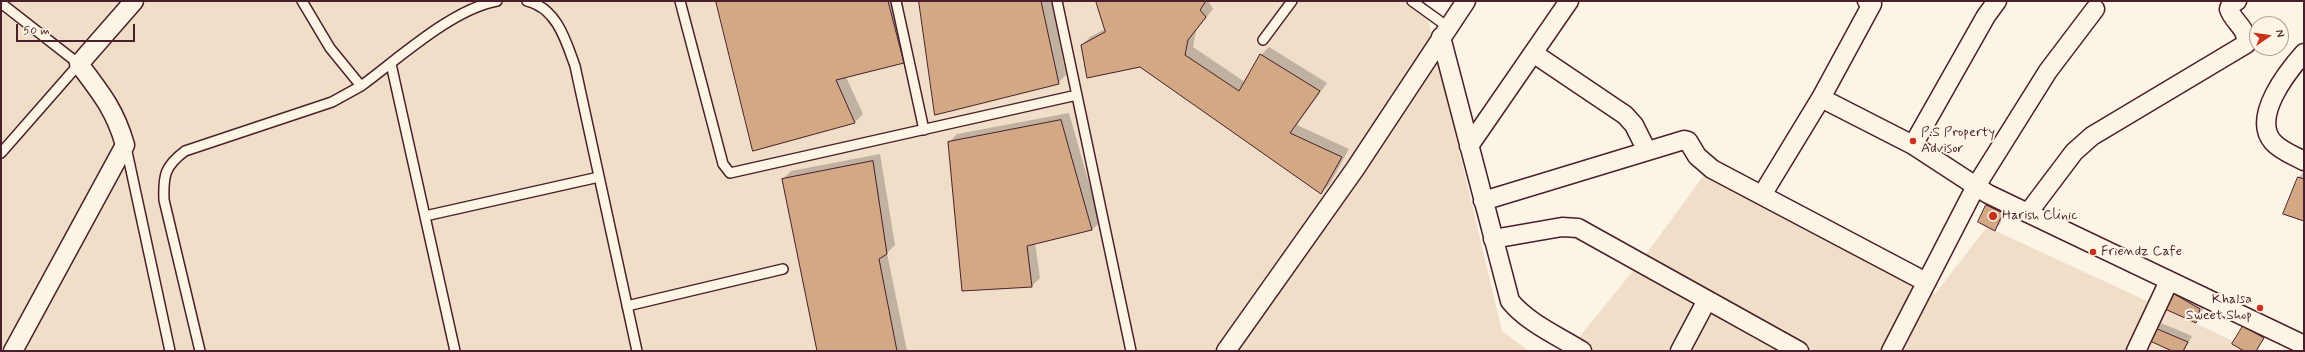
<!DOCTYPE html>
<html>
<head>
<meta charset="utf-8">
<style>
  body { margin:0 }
  #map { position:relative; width:2305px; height:352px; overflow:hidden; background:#fcf5e5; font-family:Mynerve,sans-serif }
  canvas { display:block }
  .frame { position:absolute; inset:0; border:2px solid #4a1f2b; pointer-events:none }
  .north { position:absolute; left:2249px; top:16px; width:40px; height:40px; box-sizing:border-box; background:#fcf5e5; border:1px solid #b59f9b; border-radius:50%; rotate:77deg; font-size:11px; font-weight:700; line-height:16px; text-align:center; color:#4a1f2b }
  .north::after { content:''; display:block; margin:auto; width:14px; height:18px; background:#c8321e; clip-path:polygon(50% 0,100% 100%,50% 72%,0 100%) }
  .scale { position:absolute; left:16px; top:24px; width:119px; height:18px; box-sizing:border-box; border:2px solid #4a1f2b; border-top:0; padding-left:5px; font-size:12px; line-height:14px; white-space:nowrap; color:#4a1f2b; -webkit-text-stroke:3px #fcf5e5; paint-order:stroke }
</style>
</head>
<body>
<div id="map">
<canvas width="2305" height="352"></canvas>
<div class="frame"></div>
<div class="north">N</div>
<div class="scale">50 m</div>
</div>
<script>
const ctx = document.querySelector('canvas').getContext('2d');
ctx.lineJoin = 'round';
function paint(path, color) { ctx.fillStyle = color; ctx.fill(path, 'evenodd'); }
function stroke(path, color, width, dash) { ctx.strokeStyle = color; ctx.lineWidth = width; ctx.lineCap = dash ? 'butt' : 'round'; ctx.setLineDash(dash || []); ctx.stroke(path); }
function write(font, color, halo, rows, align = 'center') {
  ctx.font = font + ' Mynerve,sans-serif'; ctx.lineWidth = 4; ctx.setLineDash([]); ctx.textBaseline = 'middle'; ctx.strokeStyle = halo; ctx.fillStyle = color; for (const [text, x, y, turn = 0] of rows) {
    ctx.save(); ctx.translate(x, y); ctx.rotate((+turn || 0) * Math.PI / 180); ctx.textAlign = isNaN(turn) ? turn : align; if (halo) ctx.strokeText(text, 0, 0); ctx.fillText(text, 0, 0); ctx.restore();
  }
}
paint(new Path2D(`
  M1,1H1426L1424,3L1502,331L1529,351H1Z
  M1707,171L1935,294L1987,227L2255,351H1568L1641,261Z`), '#f0dec8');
paint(new Path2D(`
  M717,1H897L911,54L904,62L846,77L863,114L855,122L754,150Z
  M920,1H1051L1066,75L1058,83Z
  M1097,1H1208L1213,9L1196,31L1193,47L1245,82L1261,55L1269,47L1327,83L1297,125L1349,149L1329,185L1321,193L1140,66L1082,45L1090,37L1105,29Z
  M1069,113L1100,222L1092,230L1035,243L1040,278L1032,286L963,290L949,142L957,134Z
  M880,154L895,245L887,253L907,351H818L783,179L791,171Z
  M2304,172V220L2284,214L2299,177Z
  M1993,200L2008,208L2000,224L1995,229L1979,222L1987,205Z
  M2177,287L2205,303L2201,317L2196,322L2172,292Z
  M2161,323L2192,336L2184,351H2175L2156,328Z
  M2244,326L2268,332L2257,351H2246L2233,344Z`), '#0003');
const building = new Path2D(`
  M716,1H888L904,63L836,80L855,123L753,151Z
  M919,1H1041L1059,84L935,115Z
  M1096,1H1206L1200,10L1206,17L1188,40L1185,55L1239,91L1260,54L1320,91L1290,133L1342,157L1321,194L1140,67L1087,78L1081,45L1105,32Z
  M1061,120L1092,230L1027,246L1032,287L962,291L948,142Z
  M873,161L887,254L879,259L897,351H817L782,179Z
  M2298,177L2304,179V221L2283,214Z
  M1986,205L2003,213L1995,231L1978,222Z
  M2171,292L2200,309L2196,323L2165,309Z
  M2243,326L2264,338L2256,351H2244L2232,344Z
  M2155,328L2188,342L2183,351H2172L2150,341Z`);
paint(building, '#d3a985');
stroke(building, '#4a1f2b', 1);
const lane = new Path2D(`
  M302,1L330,48L361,86C398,59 452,9 497,1
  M527,1C557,8 566,41 575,66L637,351
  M680,1L723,164L730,173L1077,95
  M896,1L924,130
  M1057,1L1131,351
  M1412,1L1448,27
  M1,3L79,64L1,153
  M1263,40L1292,1
  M391,64L455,351
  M126,147L170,351
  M425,216L599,177
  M627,306L783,269
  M200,351L164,200C163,175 165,166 185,151L332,102L361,86`);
const street = new Path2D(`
  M1867,1L1872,4L1821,98L1913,145L1988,194L2304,345
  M1441,37L1510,301C1528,323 1558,336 1582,351
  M1533,53L1625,115L1634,125L1647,151
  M2304,53C2288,71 2251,117 2273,142C2281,151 2293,155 2304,161
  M1913,145L1986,16L1997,1
  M1469,146L1569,1
  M1762,195L1821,98
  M1483,201L1684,140L1688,141L1697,156L1712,169L1926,282
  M2028,213L2074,152L2092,136L2246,44C2248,28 2233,22 2229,9L2231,4L2237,1
  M1493,239L1562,227L1578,228L1799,351
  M13,351L125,145C115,110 101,93 79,64L134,1
  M1226,351L1355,169L1466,1
  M1680,351L1707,300
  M1891,351L1976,186L2048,71L2095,9
  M2136,351L2169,281`);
stroke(lane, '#4a1f2b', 12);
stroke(street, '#4a1f2b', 21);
stroke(lane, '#fcf5e5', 9);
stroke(street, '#fcf5e5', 18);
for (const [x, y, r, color] of [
  [1913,141,4,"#c8321e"],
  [1993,216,5,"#c8321e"],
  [2093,252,4,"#c8321e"],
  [2260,308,4,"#c8321e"]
]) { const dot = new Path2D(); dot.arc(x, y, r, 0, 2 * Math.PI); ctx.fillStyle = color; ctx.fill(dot); stroke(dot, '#fcf5e5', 1.5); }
write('14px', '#4a1f2b', '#fcf5e5', [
  ["P.S Property",1921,133],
  ["Advisor",1921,149],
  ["Harish Clinic",2002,216],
  ["Friendz Cafe",2101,252],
  ["Khalsa",2252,300,"right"],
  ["Sweet Shop",2252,316,"right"]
], 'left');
</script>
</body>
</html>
